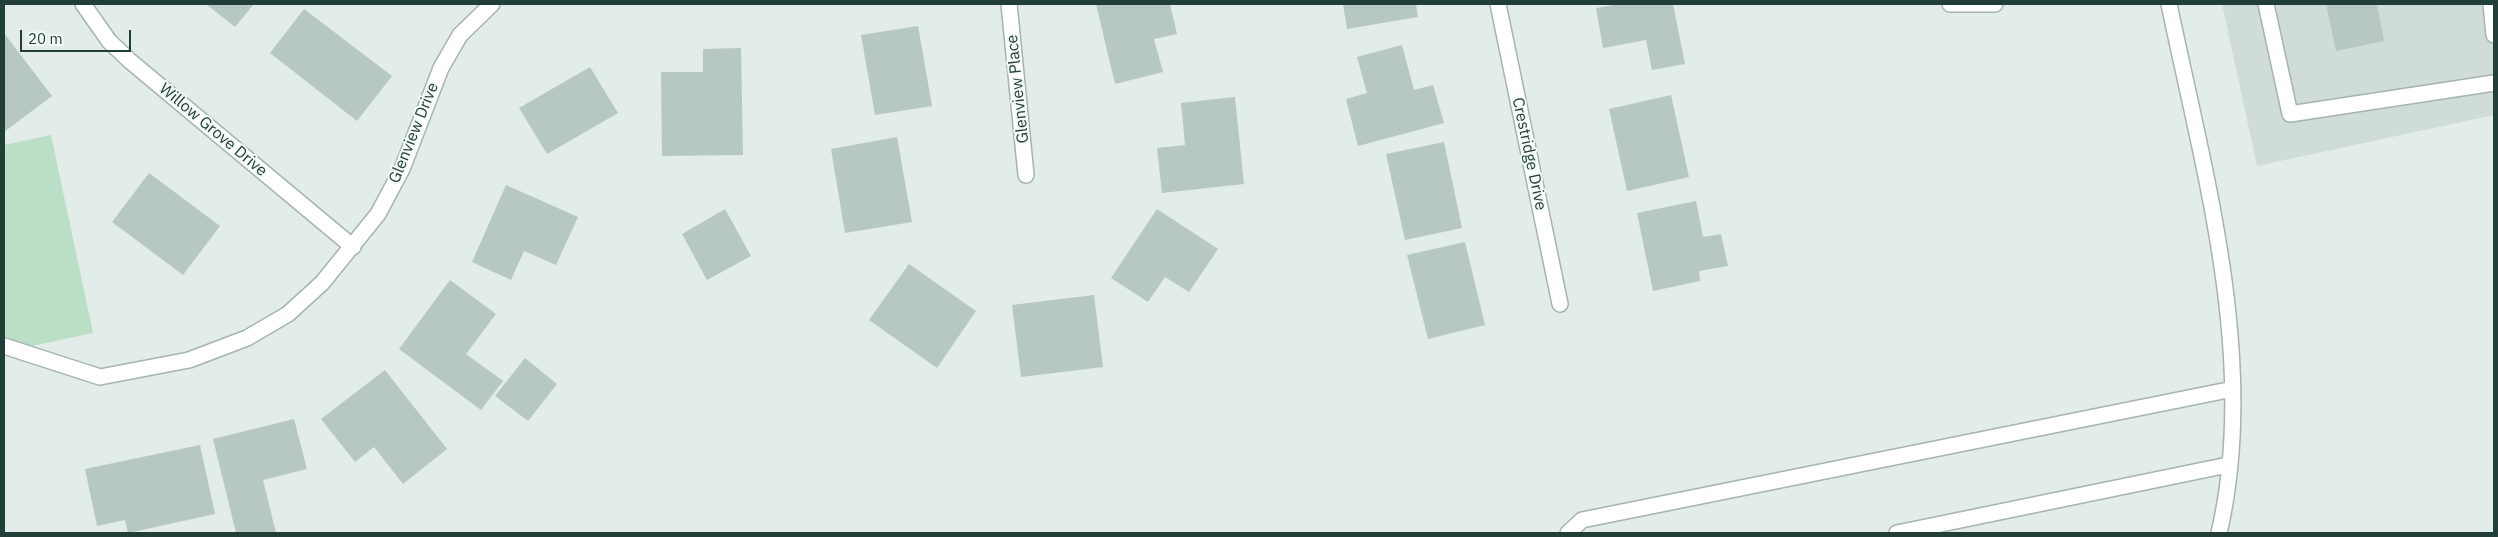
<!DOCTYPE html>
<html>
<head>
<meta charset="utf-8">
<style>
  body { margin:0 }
  #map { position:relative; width:2498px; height:537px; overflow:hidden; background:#e2ece9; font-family:"IBM Plex Sans",sans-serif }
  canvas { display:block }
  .frame { position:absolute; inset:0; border:5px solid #223e38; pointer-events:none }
  .scale { position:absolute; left:20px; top:30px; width:111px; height:22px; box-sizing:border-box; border:2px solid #223e38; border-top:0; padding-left:6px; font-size:15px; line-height:18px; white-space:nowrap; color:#223e38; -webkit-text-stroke:4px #f3f9f6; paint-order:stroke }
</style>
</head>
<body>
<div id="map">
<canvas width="2498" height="537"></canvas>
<div class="frame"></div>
<div class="scale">20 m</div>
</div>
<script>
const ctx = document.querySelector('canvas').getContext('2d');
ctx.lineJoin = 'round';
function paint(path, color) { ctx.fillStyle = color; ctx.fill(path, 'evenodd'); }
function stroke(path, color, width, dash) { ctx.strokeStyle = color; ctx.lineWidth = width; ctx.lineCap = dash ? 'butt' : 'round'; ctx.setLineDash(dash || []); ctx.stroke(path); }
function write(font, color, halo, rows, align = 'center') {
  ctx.font = font + ' "IBM Plex Sans",sans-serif'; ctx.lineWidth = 4; ctx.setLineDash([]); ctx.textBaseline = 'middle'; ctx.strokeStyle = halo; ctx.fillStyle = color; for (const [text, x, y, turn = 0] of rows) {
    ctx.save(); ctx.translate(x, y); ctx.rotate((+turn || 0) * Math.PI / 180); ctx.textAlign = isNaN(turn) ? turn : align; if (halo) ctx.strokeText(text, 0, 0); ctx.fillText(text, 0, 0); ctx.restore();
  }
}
paint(new Path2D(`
  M2222,4H2494V115L2257,166Z`), '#d0dcd8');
paint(new Path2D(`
  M51,135L93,333L4,352V145Z`), '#bbdec7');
paint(new Path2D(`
  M206,4H254L235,27Z
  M1096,4H1170L1177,34L1154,39L1163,72L1115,84Z
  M1343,4H1416L1418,17L1347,29Z
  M1620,4H1673L1685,64L1652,70L1646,40L1603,48L1596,8Z
  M2326,4H2377L2384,41L2336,51Z
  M304,9L392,76L357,121L270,53Z
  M918,26L932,106L875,115L861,35Z
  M4,33L52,96L4,132Z
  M1402,45L1414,90L1433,85L1444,123L1358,146L1346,99L1367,93L1357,57Z
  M741,48L743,155L662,156L661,72H703V49Z
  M590,67L618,113L547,154L519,108Z
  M1671,95L1689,177L1627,191L1609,109Z
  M1235,97L1244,184L1162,193L1157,148L1185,145L1181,103Z
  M897,137L912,222L845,233L831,149Z
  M1444,142L1462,228L1405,240L1386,154Z
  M149,173L220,226L183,275L112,222Z
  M506,185L578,217L556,265L524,251L511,280L472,262Z
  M1696,201L1703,237L1721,234L1728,266L1699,271L1700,281L1653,291L1637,213Z
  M725,209L751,256L707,280L682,234Z
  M1157,209L1218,249L1189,292L1165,277L1148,302L1111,278Z
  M1465,242L1485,325L1428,339L1407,255Z
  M909,264L976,311L937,368L869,320Z
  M450,280L496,314L466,354L503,381L481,410L399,349Z
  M1094,295L1103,367L1021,377L1012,305Z
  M525,358L557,384L528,421L495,396Z
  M385,370L447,449L403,484L374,447L355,462L321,419Z
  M294,419L307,469L263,480L276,533H236L213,439Z
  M200,445L215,514L128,533L125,520L97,526L85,469Z`), '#b7c7c2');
const minor = new Path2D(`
  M83,4L109,41L130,61L353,247
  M1009,4L1026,175
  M1498,4L1560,304
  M1950,4H1995
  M2169,4C2204,173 2259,361 2219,533
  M2266,4L2290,114L2494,83
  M2491,4L2494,35
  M4,346L100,377L189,360L247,338L288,314L322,283L378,214L402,169L441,68L460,35L492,4
  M1568,533L1582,520L2233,389
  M1897,533L2228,465`);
stroke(minor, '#a5b4b0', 18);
stroke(minor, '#fff', 15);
write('16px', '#223e38', '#f3f9f6', [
  ["Glenview Place",1018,89,-96],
  ["Willow Grove Drive",213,130,40],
  ["Glenview Drive",414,133,-68],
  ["Crestridge Drive",1529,154,78]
]);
</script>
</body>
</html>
